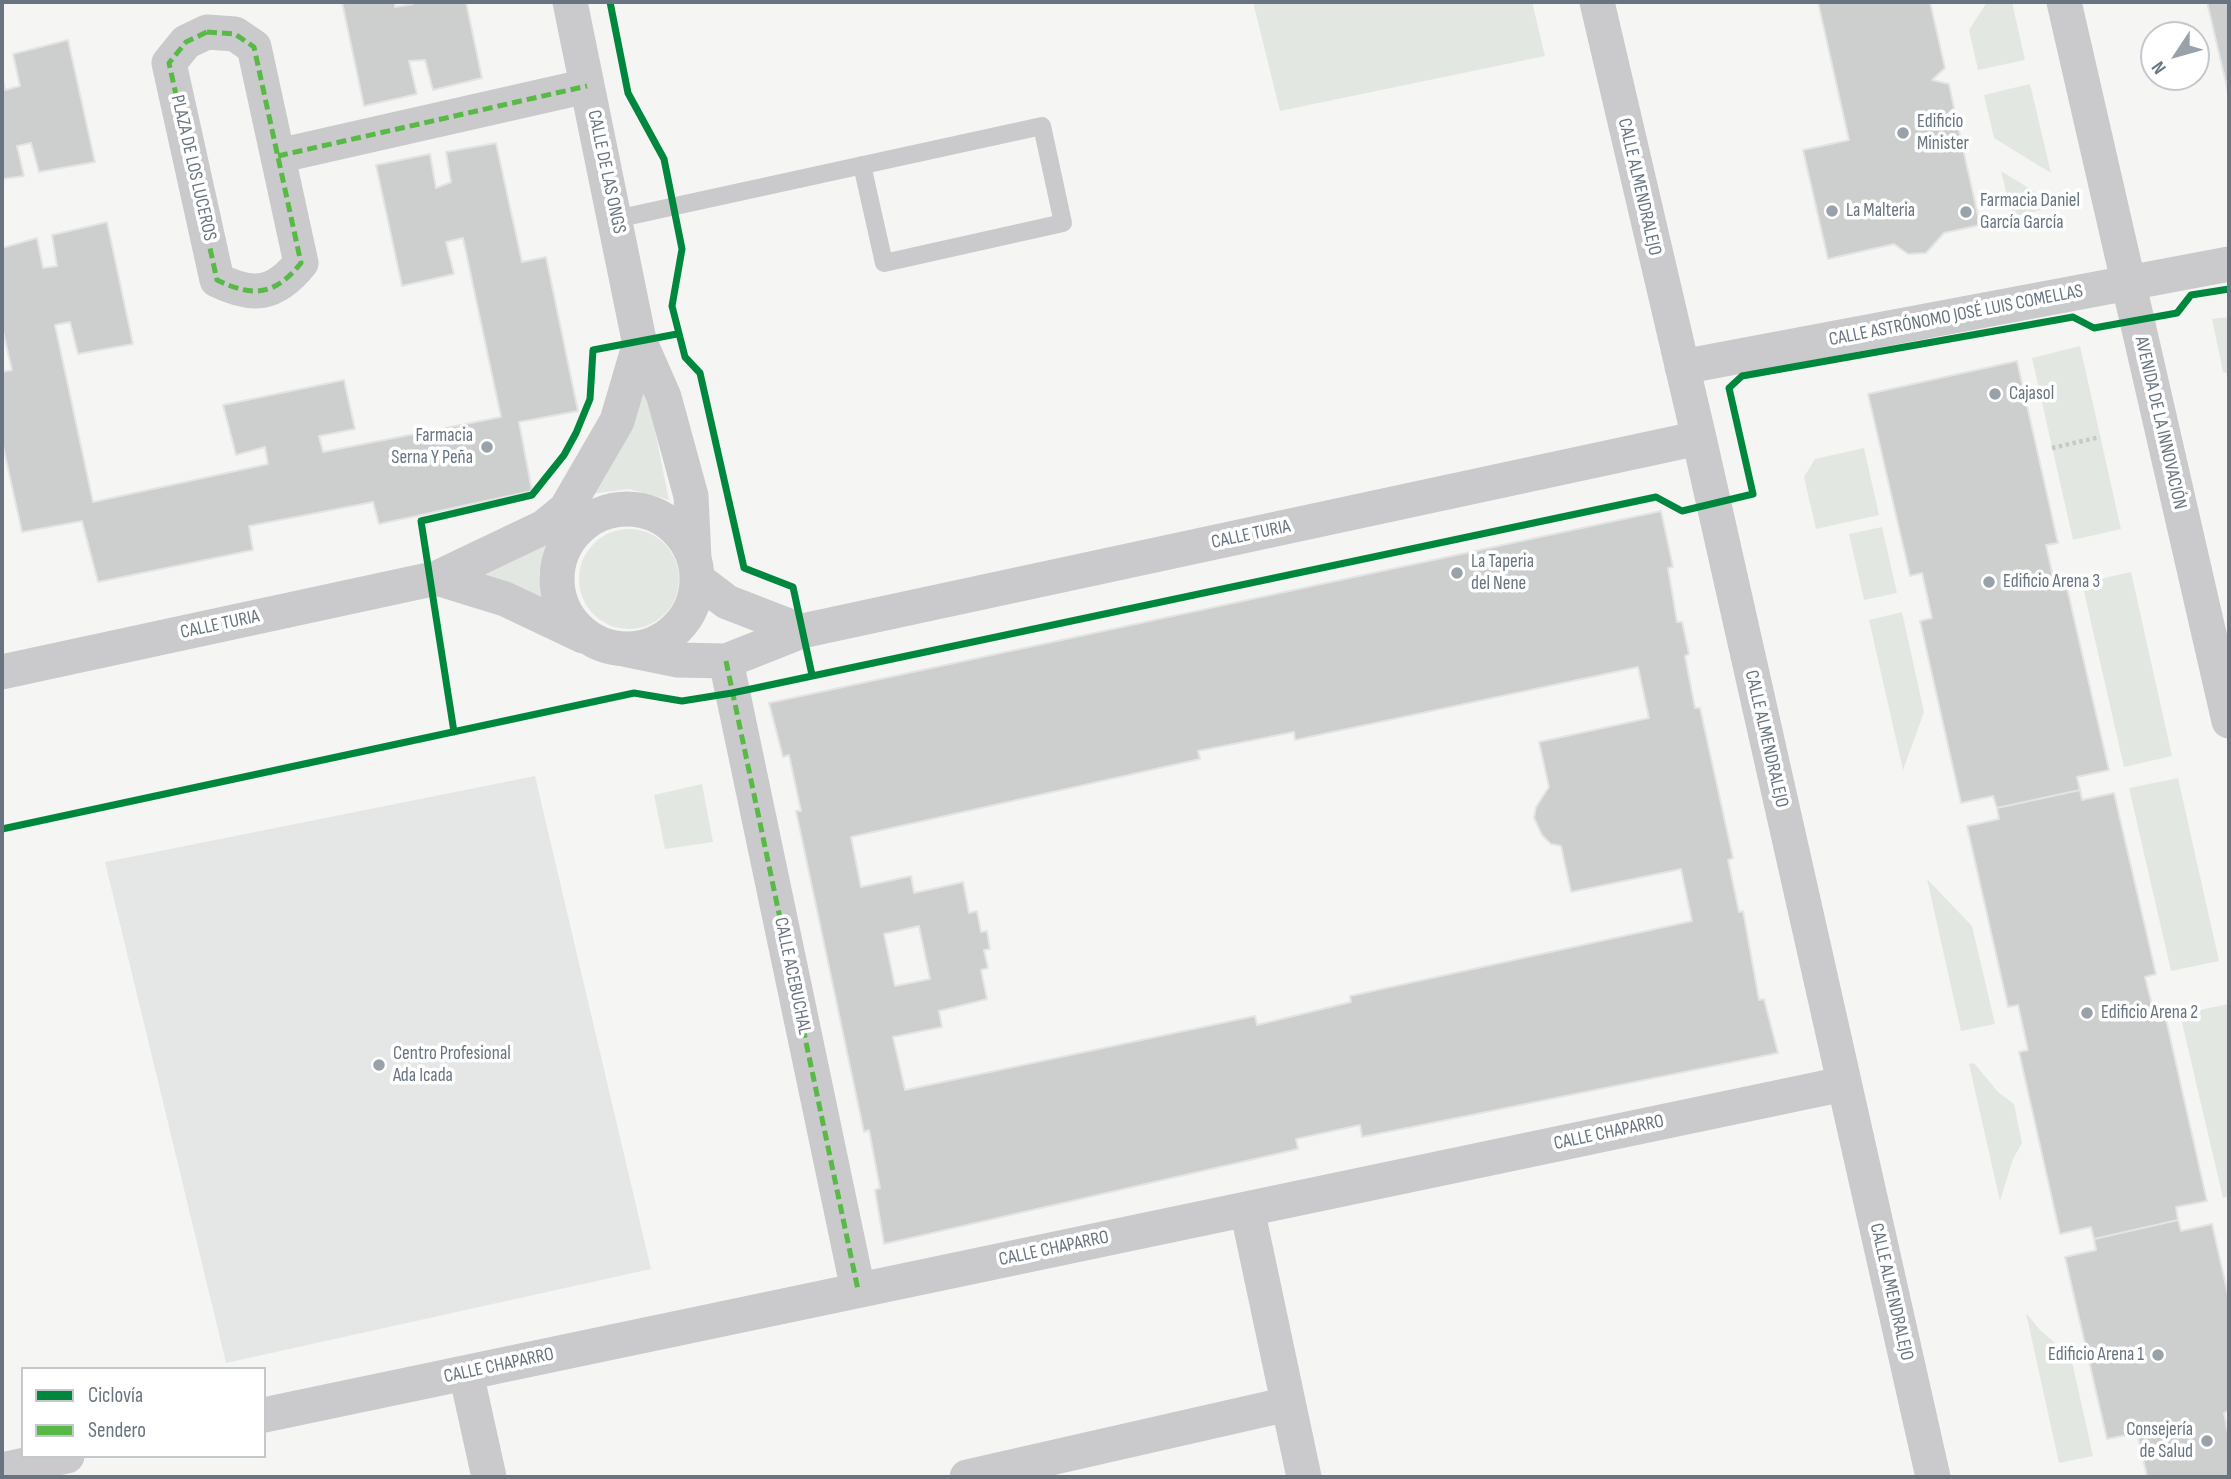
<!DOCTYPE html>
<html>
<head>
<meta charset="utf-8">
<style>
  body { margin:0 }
  #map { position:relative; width:2231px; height:1479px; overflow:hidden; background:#f5f5f4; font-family:"Sofia Sans Condensed",sans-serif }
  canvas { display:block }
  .frame { position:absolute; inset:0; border:4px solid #687581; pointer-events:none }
  .legend { position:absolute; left:21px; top:1367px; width:245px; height:91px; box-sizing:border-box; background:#fff; border:2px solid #c3c8cd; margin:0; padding:9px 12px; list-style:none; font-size:21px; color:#687581 }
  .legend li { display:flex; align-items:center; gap:14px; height:35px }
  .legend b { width:35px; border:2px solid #c3c8cd }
  .north { position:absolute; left:2140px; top:21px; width:70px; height:70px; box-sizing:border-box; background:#fff; border:2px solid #c3c8cd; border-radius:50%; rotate:234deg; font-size:19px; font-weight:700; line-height:28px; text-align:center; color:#687581 }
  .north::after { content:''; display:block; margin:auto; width:24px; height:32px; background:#99a2a9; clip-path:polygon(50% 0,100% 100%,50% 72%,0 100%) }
</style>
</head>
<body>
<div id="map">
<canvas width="2231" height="1479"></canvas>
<div class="frame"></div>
<ul class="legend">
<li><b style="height:9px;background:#00873e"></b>Ciclovía</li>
<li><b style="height:9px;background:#58b947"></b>Sendero</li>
</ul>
<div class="north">N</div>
</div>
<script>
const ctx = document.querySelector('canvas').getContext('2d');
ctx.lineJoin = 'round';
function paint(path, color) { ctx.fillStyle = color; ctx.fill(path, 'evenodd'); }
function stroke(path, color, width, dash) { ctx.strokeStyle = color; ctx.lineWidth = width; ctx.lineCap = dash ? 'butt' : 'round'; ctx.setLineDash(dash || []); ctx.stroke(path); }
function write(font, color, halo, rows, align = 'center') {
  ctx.font = font + ' "Sofia Sans Condensed",sans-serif'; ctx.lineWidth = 7; ctx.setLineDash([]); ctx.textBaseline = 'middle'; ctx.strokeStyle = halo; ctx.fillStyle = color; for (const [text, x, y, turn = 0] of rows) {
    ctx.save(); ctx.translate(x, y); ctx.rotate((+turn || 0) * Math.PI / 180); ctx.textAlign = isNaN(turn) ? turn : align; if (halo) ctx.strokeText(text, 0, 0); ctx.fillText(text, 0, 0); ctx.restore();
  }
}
paint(new Path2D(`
  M535,776L651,1269L226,1363L105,862Z`), '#e5e7e7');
paint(new Path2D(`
  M1253,2H1532L1545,56L1280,111Z
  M1987,2H2012L2025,60L1978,70L1969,30Z
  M2030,84L2051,173L1994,138L1984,95Z
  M2001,171L2058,206L2012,217Z
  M2229,317V374L2223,372L2212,319Z
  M2080,346L2121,529L2073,540L2032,358Z
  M641,361L669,500L629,489L591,494Z
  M1864,448L1879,515L1816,529L1804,477L1815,459Z
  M1882,527L1897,593L1864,600L1849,534Z
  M579 579a50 50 0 1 1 100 0a50 50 0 1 1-100 0Z
  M548,540L539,573L542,603L467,574Z
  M2131,572L2172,756L2124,767L2082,583Z
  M1902,612L1924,712L1903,770L1869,620Z
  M2178,778L2219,961L2171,971L2129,788Z
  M702,784L713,842L665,849L654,795Z
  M1927,879L1972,926L1995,1024L1961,1031Z
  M2229,1004V1196L2223,1198L2180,1014Z
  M1974,1063L1998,1092L2014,1104L2022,1143L2013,1159L2000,1201L1969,1064Z
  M2026,1313L2040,1330L2071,1357L2093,1456L2059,1463Z`), '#e3e7e2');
const building = new Path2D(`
  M342,2H395V7L413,4L412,2H466L482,78L433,90L425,60L409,61L417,94L364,106Z
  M1818,2H1930L1945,68L1932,80L1949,84L1954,108L1941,121L1958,126L1980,225L1944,233L1926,253L1908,254L1894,244L1828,259L1803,150L1849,140Z
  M2207,2H2229V96Z
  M68,40L95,162L39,172L31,143L17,146L24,176L2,179V76L5,90L20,86L13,54Z
  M496,143L522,262L546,257L578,411L519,422L532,491L379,524L373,502L249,526L253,550L98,582L82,521L22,532L2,441V372L12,370L2,327V248L37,238L43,268L57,266L52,235L107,222L133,344L78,354L70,322L55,325L93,502L268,464L265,447L236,455L223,405L344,380L355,429L319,436L323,452L501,417L463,238L446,242L454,274L402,286L376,165L430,154L436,188L451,182L446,152Z
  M2017,361L2058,543L2046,545L2056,590L2067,588L2109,770L2077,777L2080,790L1997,808L1993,796L1961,803L1920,621L1932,618L1922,573L1910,576L1868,394Z
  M1661,511L1673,567L1668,568L1677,622H1682L1689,654L1685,656L1695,708H1700L1733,858L1728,860L1739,912L1743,911L1759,1000L1764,999L1778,1053L1362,1137L1360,1125L1296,1139L1298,1149L884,1244L875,1190L880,1188L869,1130L864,1132L796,811H801L789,755L783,757L769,703ZM1638,667L1649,718L1539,742L1549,787L1536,807L1534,818L1542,835L1551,844L1561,846L1571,892L1681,869L1692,921L1350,996L1351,1002L1257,1025L1255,1016L905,1090L893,1037L942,1027L939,1011L987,999L981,970L988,968L984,950L990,949L987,931L981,932L977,911L969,913L963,882L914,893L911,876L861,887L851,837L1200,759L1198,751L1294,732L1295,740ZM919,926L930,979L895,986L884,934Z
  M2080,790L2082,800L2114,793L2156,974L2145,977L2156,1021L2166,1019L2207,1201L2176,1207L2178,1220L2094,1239L2091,1227L2060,1234L2019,1052L2028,1050L2018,1005L2008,1007L1967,826L1999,819L1997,808Z
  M2178,1220L2181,1231L2212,1224L2229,1299V1411L2224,1413L2229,1438V1477H2142L2147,1476L2137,1433L2107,1439L2065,1257L2096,1250L2094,1239Z`);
paint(building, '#cdcece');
stroke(building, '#e4e4e4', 2);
stroke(new Path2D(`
  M2052,448L2100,437`), '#c7c8c9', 4.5, [3.5, 3.5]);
stroke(new Path2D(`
  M616,219C758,188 900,157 1042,126L1063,223L884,263L862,165`), '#cacacc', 18);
stroke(new Path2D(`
  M570,2L639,340L664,397L691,496L694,558
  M1597,2L1699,438L1933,1477
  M2064,2L2229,721
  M207,32L235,34L254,47L301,263C275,295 254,298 217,280L169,63L186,42Z
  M278,156L587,86
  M1682,367L2229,264
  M557 579a70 70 0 1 1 140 0a70 70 0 1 1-140 0Z
  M437,578L505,599L583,636
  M698,580L727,602L802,631
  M624,649L678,660L726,661L802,631L1699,438
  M726,661L858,1290
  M2,672L437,578L544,527L566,509L617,421L640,343
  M1247,1209L1304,1477
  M466,1373L489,1477
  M264,1415L1843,1084
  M2,1470L67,1456
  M967,1477L1288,1404`), '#cacacc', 35);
stroke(new Path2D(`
  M207,32L235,34L254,47L301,263C275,295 254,298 217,280L169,63L186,42Z
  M278,156L587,86
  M726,661L858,1290`), '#58b947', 5, [10, 5]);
stroke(new Path2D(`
  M610,2L628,93L664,159L682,249L672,306L685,357L700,373L744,568L793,587L812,675
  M454,732L421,521L532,495L564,455L576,433L590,399L593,350L677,334
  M2,829L634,693L682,701L732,693L1656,497L1682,511L1753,494L1729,388L1742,376L2073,317L2094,328L2177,313L2191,295L2229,289`), '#00873e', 7);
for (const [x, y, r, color] of [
  [1903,133,7,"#99a2a9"],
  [1832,211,7,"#99a2a9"],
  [1966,212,7,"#99a2a9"],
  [1995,394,7,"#99a2a9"],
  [487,447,7,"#99a2a9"],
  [1457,573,7,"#99a2a9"],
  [1989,582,7,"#99a2a9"],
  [2087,1013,7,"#99a2a9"],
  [379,1065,7,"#99a2a9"],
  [2158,1355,7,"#99a2a9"],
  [2207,1441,7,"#99a2a9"]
]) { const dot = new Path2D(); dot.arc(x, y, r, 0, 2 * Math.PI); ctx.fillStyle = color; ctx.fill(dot); stroke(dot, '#fff', 2.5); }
write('19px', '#687581', '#fff', [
  ["Edificio",1917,122],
  ["Minister",1917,144],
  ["Farmacia Daniel",1980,201],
  ["García García",1980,223],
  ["La Malteria",1846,211],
  ["Cajasol",2009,394],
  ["Farmacia",473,436,"right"],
  ["Serna Y Peña",473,458,"right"],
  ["La Taperia",1471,562],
  ["del Nene",1471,584],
  ["Edificio Arena 3",2003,582],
  ["Edificio Arena 2",2101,1013],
  ["Centro Profesional",393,1054],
  ["Ada Icada",393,1076],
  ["Edificio Arena 1",2144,1355,"right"],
  ["Consejería",2193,1430,"right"],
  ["de Salud",2193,1452,"right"]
], 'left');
write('19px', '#687581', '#fff', [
  ["PLAZA DE LOS LUCEROS",193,168,77],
  ["CALLE DE LAS ONGS",606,172,78],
  ["CALLE ALMENDRALEJO",1639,187,77],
  ["CALLE ASTRÓNOMO JOSÉ LUIS COMELLAS",1956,316,-11],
  ["AVENIDA DE LA INNOVACIÓN",2160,423,77],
  ["CALLE TURIA",1251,535,-12],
  ["CALLE TURIA",220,625,-12],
  ["CALLE ALMENDRALEJO",1766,739,77],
  ["CALLE ACEBUCHAL",792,976,78],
  ["CALLE CHAPARRO",1609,1133,-12],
  ["CALLE CHAPARRO",1054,1249,-12],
  ["CALLE ALMENDRALEJO",1891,1292,77],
  ["CALLE CHAPARRO",499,1366,-12]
]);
</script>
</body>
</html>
